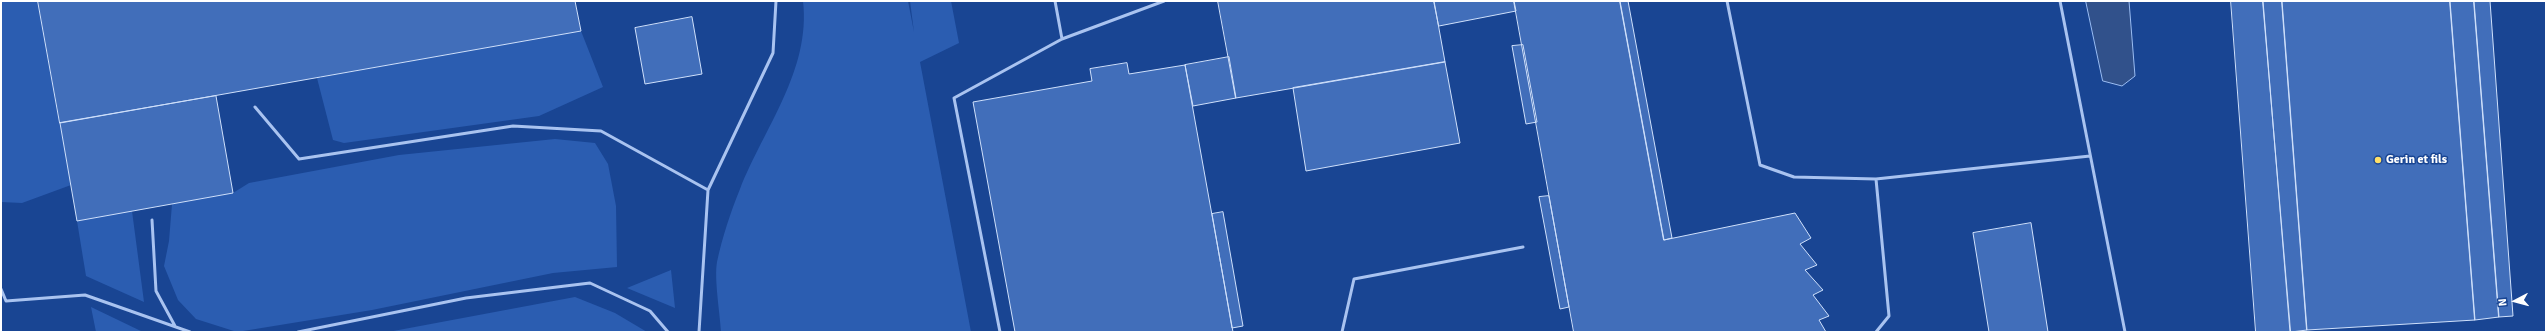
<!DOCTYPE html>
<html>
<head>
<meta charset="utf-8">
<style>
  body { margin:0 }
  #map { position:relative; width:2547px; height:333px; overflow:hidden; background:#194593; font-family:Signika,sans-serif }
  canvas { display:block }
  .frame { position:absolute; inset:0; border:2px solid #fff; pointer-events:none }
  .north { position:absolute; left:2495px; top:281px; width:40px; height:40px; -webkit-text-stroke:3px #194593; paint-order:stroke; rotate:264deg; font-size:11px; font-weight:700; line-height:16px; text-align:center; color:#fff }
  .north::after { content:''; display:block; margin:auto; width:14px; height:18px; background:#fff; clip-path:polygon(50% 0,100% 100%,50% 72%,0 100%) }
</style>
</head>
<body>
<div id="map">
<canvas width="2547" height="333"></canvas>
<div class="frame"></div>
<div class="north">N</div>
</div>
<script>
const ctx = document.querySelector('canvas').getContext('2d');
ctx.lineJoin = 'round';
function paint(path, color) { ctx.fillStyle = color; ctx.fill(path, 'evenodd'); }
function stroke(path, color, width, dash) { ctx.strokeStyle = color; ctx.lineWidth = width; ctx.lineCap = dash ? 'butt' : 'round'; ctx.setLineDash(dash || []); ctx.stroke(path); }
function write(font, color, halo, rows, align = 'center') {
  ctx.font = font + ' Signika,sans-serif'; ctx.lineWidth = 3; ctx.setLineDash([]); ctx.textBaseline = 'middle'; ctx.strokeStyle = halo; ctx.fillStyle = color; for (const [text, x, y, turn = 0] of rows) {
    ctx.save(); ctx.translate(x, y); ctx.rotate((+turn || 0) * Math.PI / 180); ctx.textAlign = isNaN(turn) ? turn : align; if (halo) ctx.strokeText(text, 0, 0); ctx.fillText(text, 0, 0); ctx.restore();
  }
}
paint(new Path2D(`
  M1,1H38L71,185L22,203L1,202Z
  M803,1H908L914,32L910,1H951L959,43L920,62L971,332H721C720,313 714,279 717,262C722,238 731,211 740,189C764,128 811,70 803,1Z
  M581,31L603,87L539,116L344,143L333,140L317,78Z
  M555,139L595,143L608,164L616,206L617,267L553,273L372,310L237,332L196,319L178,300L164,266L169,241L172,204L233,193L249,183L399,155Z
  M132,211L144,302L86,276L77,221Z
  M671,270L675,308L627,288Z
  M575,297L615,313L647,332H388Z
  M91,307L143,332H96Z`), '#2b5db1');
const water = new Path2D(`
  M2086,1H2129L2135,76L2122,86L2103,81Z`);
paint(water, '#31518b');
stroke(water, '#9bbdf2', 1);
const building = new Path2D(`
  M38,1H575L581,31L60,123Z
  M1218,1H1434L1445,62L1236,98Z
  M1434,1H1514L1516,11L1439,26Z
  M1514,1H1620L1664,240L1795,213L1811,238L1800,244L1817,265L1805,270L1823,290L1813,295L1829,316L1819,320L1826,332H1574Z
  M1620,1H1628L1672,238L1664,240Z
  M2231,1H2263L2290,332H2256Z
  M2263,1H2282L2307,330L2291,332Z
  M2282,1H2450L2475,320L2307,330Z
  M2450,1H2474L2499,317L2475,320Z
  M2474,1H2490L2513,316L2499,317Z
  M692,17L702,74L645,84L635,28Z
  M1523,45L1537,122L1526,124L1512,46Z
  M1229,57L1236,98L1193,106L1185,65Z
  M1445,62L1460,143L1306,171L1293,88Z
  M1127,63L1129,74L1185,65L1233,332H1015L973,102L1092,81L1090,69Z
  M216,96L233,193L77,221L60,123Z
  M1549,196L1569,307L1560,309L1539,197Z
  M1223,212L1243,326L1232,328L1212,214Z
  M2031,223L2048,332H1989L1973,233Z`);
paint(building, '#416eba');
stroke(building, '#cfe0fb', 1);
stroke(new Path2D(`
  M1727,1L1760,165L1794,177L1876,179L1889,316L1876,332
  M2060,1L2125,332
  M1062,39L1164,1
  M255,107L299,159L513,126L601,131L708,190
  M1876,179L2090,156
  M152,220L156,291L175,326
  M1,289L6,301L85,295L190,332
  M298,332L466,298L590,283L650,311L668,332
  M699,332L708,190L773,53L776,1
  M1000,332L954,98L1062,39L1055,1
  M1342,332L1354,279L1523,247`), '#a9c3f0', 3);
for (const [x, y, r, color] of [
  [2378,160,4,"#ffdf67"]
]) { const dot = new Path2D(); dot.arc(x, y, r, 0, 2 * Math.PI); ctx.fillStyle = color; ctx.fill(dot); stroke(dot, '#194593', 1.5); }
write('bold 12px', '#fff', '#194593', [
  ["Gerin et fils",2386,160]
], 'left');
</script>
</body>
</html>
